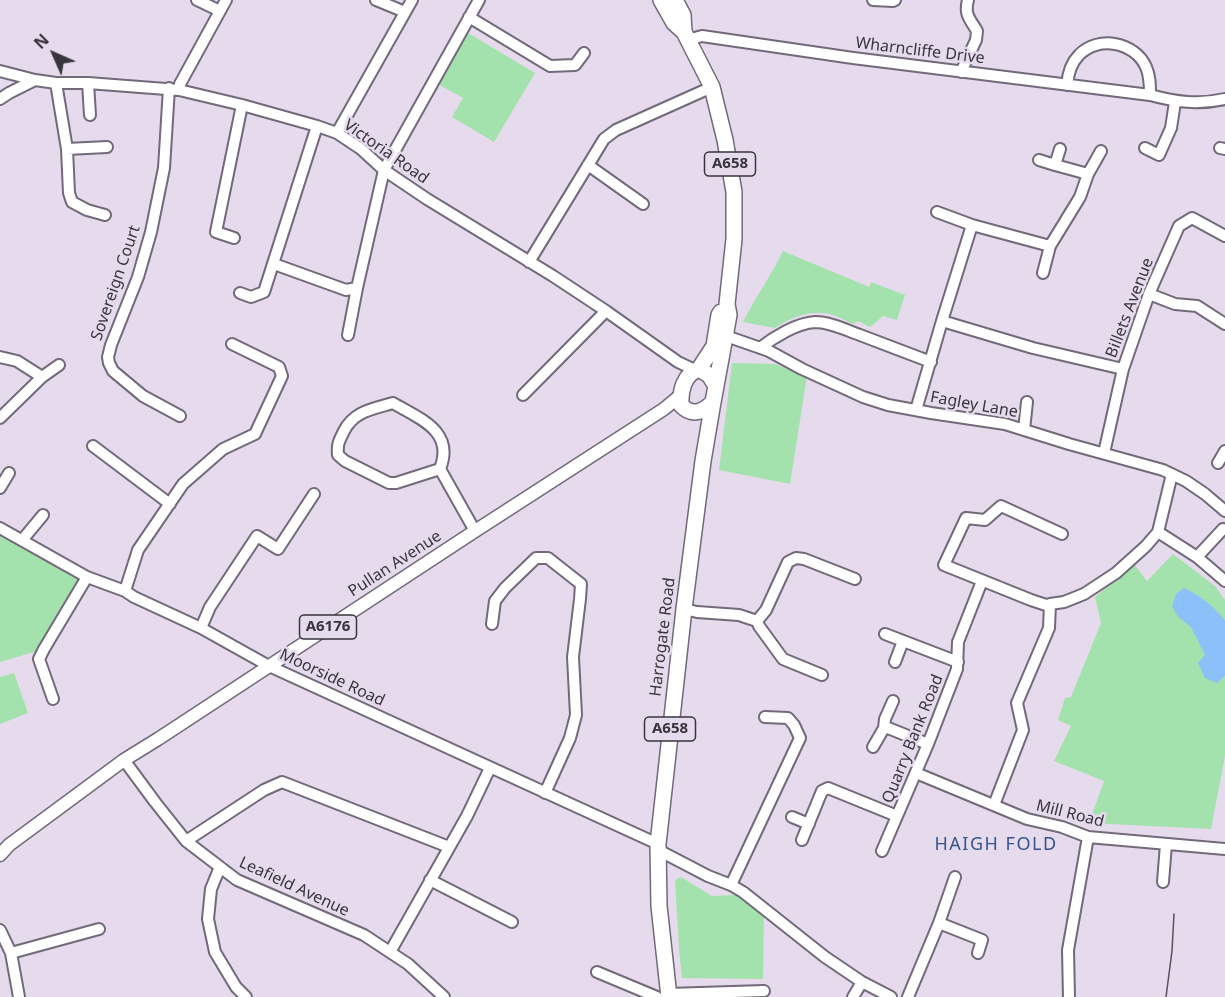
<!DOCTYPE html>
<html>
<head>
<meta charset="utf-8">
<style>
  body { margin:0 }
  #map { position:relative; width:1225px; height:997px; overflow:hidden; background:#e5dbed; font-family:"Noto Sans",sans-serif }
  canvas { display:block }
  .north { position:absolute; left:24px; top:24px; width:60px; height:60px; -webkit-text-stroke:4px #e5dbed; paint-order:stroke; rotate:315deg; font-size:16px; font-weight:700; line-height:24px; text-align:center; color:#39353c }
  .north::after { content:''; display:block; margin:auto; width:21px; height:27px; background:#39353c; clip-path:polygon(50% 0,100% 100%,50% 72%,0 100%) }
</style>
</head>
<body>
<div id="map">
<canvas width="1225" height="997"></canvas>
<div class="north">N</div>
</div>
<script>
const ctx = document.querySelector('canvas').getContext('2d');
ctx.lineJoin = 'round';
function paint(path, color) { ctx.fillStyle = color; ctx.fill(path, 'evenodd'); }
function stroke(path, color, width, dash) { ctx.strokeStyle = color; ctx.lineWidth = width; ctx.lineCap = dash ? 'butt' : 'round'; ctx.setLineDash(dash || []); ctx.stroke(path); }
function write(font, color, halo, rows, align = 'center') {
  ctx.font = font + ' "Noto Sans",sans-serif'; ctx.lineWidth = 5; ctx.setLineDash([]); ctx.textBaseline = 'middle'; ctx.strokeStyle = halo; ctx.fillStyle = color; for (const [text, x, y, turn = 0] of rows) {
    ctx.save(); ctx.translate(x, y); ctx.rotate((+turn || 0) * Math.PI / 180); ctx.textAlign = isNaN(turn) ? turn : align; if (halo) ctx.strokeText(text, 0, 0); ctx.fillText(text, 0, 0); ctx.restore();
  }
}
paint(new Path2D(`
  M468,33L535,73L494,142L452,117L463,98L438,84Z
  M783,251L869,287L871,282L905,295L897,320L883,316L870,327L858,321L853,324C846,321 838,316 830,314C809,310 792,317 775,328L743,322C755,298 771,276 783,251Z
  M732,363L775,364L807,376L790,484L719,470Z
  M0,528L87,577L44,649L0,662Z
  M1173,554L1215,586L1225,600V756L1211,829L1089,823L1104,781L1054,761L1071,726L1058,720L1065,698L1071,697L1101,623L1095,597L1134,564L1147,581Z
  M14,673L28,713L0,724V677Z
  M681,877L712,896L736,895L764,916L763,979L682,978L679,949L675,880Z`), '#a4e2ad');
paint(new Path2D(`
  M1184,588C1201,596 1213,606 1225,620V676L1217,683L1205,678L1198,663L1205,655L1191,627L1178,617L1172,606L1176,594Z`), '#8bc0f9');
const minor = new Path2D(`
  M197,0L220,11
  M376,0L405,12
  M873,0L893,1L895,0
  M469,17L550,66L575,65L584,53
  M687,40L702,36L853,58L1150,95C1176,102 1198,105 1225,99
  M0,71L35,80L56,83H88L179,90L242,105L317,126L337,133L361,149L384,170L427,199L553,276L606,311L678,362L695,370
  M961,72L976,40L977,31C970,19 964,15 968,0
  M56,83L67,149L69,193L72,202L87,210L105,215
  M88,83L90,115
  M1067,85C1068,74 1071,63 1079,55C1098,35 1135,42 1146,67C1150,76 1150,85 1150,95
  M169,88L164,168L151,232L138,277L111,345L108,357L109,363L113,371L143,396L180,416
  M179,90L180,84L226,0
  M0,99L9,93L35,80
  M337,133L412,0
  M1145,148L1159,155L1171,128L1175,102
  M1220,148L1225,149
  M67,149L107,147
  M1039,160L1055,165L1060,149
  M588,165L643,204
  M1055,165L1088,174L1101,151
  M937,212L972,225L1050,246
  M234,238L216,232L242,105
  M529,262L604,139L616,130L712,87
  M274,264L346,290L357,288
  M1043,273L1050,246L1080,197L1088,174
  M240,293L251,297L264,292L317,126
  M1149,294L1175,304L1197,306L1225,324
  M942,321L1033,348L1123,369
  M348,335L357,288L384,170L479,0
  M721,337L726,336L769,351L802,369L863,397L888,405L931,413L1005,424L1069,444L1163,470L1186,481L1205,494L1225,511
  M760,348C774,337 797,323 815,322C830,322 846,330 860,335C884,344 907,353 931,362
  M0,357L17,361L42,377
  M523,395L606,311
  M916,410L942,321L972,225
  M0,418L42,377L59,365
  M1024,430L1027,402
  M93,446L170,504
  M1104,453L1123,369L1149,294L1179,226L1192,218L1225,236
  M1218,463L1225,451
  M440,469L396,483H389L345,461L338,455C337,444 339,441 344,431C354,411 373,409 393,403C420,419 455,431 440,469L475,531
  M0,488L9,473
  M0,528L87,577L125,591L134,597L201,628L269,666L658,844
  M1158,532L1197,557L1225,581
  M1062,534L1001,506L985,520L966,518L944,565L1031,600L1046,605L1050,604L1064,602L1084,594L1116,573L1146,546L1158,532L1172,474
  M23,539L43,515
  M1197,557L1223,529
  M125,591L138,550L183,484L223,449L255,434L282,376L279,367L232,344
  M684,609L697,612L739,615L757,621
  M492,624L495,601L505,588L536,558H548L581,584L580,599L573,657L576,715L570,738L545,793
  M201,628L210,607L257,536L278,549L314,494
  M885,634L958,662
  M895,662L903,641
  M822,675L783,659L759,626L757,621L766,610L788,562L796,558L804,559L855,579
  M53,699L39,659L44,649L87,577
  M884,728L885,719L893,701
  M873,747L884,728H888L928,744
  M124,760L155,802L186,841L237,880L364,935L408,964L444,997
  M916,773L1027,819L1062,827L1088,837L1225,849
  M994,805L1023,730L1017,703L1049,628L1050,604
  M792,817L809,824
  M802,840L822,791L828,788L897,816
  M186,841L264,790L282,782L449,847
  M658,850L708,876L731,885L743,892L825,957L862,982L891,997
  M882,851L928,744L957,669L958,642L982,581
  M220,867L211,889L208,919L215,952L236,987L246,997
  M430,880L512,922
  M1163,882L1166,844
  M731,885L800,738L794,725L788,718L765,717
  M939,923L982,940L978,953
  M0,930L11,953L19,997
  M390,952L467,816L490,768
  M11,953L99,929
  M597,972L657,997
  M668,994L764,991
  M853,997L862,982
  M908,997L939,923L955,877
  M1069,997L1068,950L1088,837`);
const major = new Path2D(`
  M0,855L9,845L124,760L158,739L475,531L664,409L682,394`);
const highway = new Path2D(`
  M661,0L674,23L684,32L712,87L725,140L734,192V239L727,304L729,315L716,386
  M675,0L683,15L684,32
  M699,369L709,375L716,386L713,402C703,412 692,417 681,405C680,391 684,374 699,369L714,346L719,315L721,312
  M669,997L659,906L658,844L684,609L703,461L713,402`);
stroke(minor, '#726979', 14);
stroke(major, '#726979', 15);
stroke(highway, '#726979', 18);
stroke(minor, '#fff', 10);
stroke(major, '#fff', 12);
stroke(highway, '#fff', 15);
stroke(new Path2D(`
  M1166,997L1172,951L1174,914`), '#56515a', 1.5);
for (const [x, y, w] of [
  [730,164,51],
  [328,627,57],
  [670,729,51]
]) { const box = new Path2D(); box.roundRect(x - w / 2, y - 12, w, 24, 4.5); ctx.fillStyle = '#e5dbed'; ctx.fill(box); stroke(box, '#39353c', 1.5); }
write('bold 15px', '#39353c', null, [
  ["A658",730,164],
  ["A6176",328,627],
  ["A658",670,729]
]);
write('16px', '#39353c', '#e5dbed', [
  ["Wharncliffe Drive",920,51,7],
  ["Victoria Road",386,152,35],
  ["Sovereign Court",116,283,-71],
  ["Billets Avenue",1130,308,-69],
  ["Fagley Lane",974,405,10],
  ["Pullan Avenue",395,564,-33],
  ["Harrogate Road",663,637,-83],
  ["Moorside Road",332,678,25],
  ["Quarry Bank Road",913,739,-68],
  ["Mill Road",1070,814,14],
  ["Leafield Avenue",294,887,25]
]);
ctx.letterSpacing = '1.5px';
write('18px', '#38548e', '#e5dbed', [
  ["HAIGH FOLD",996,845]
]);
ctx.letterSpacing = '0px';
</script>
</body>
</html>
